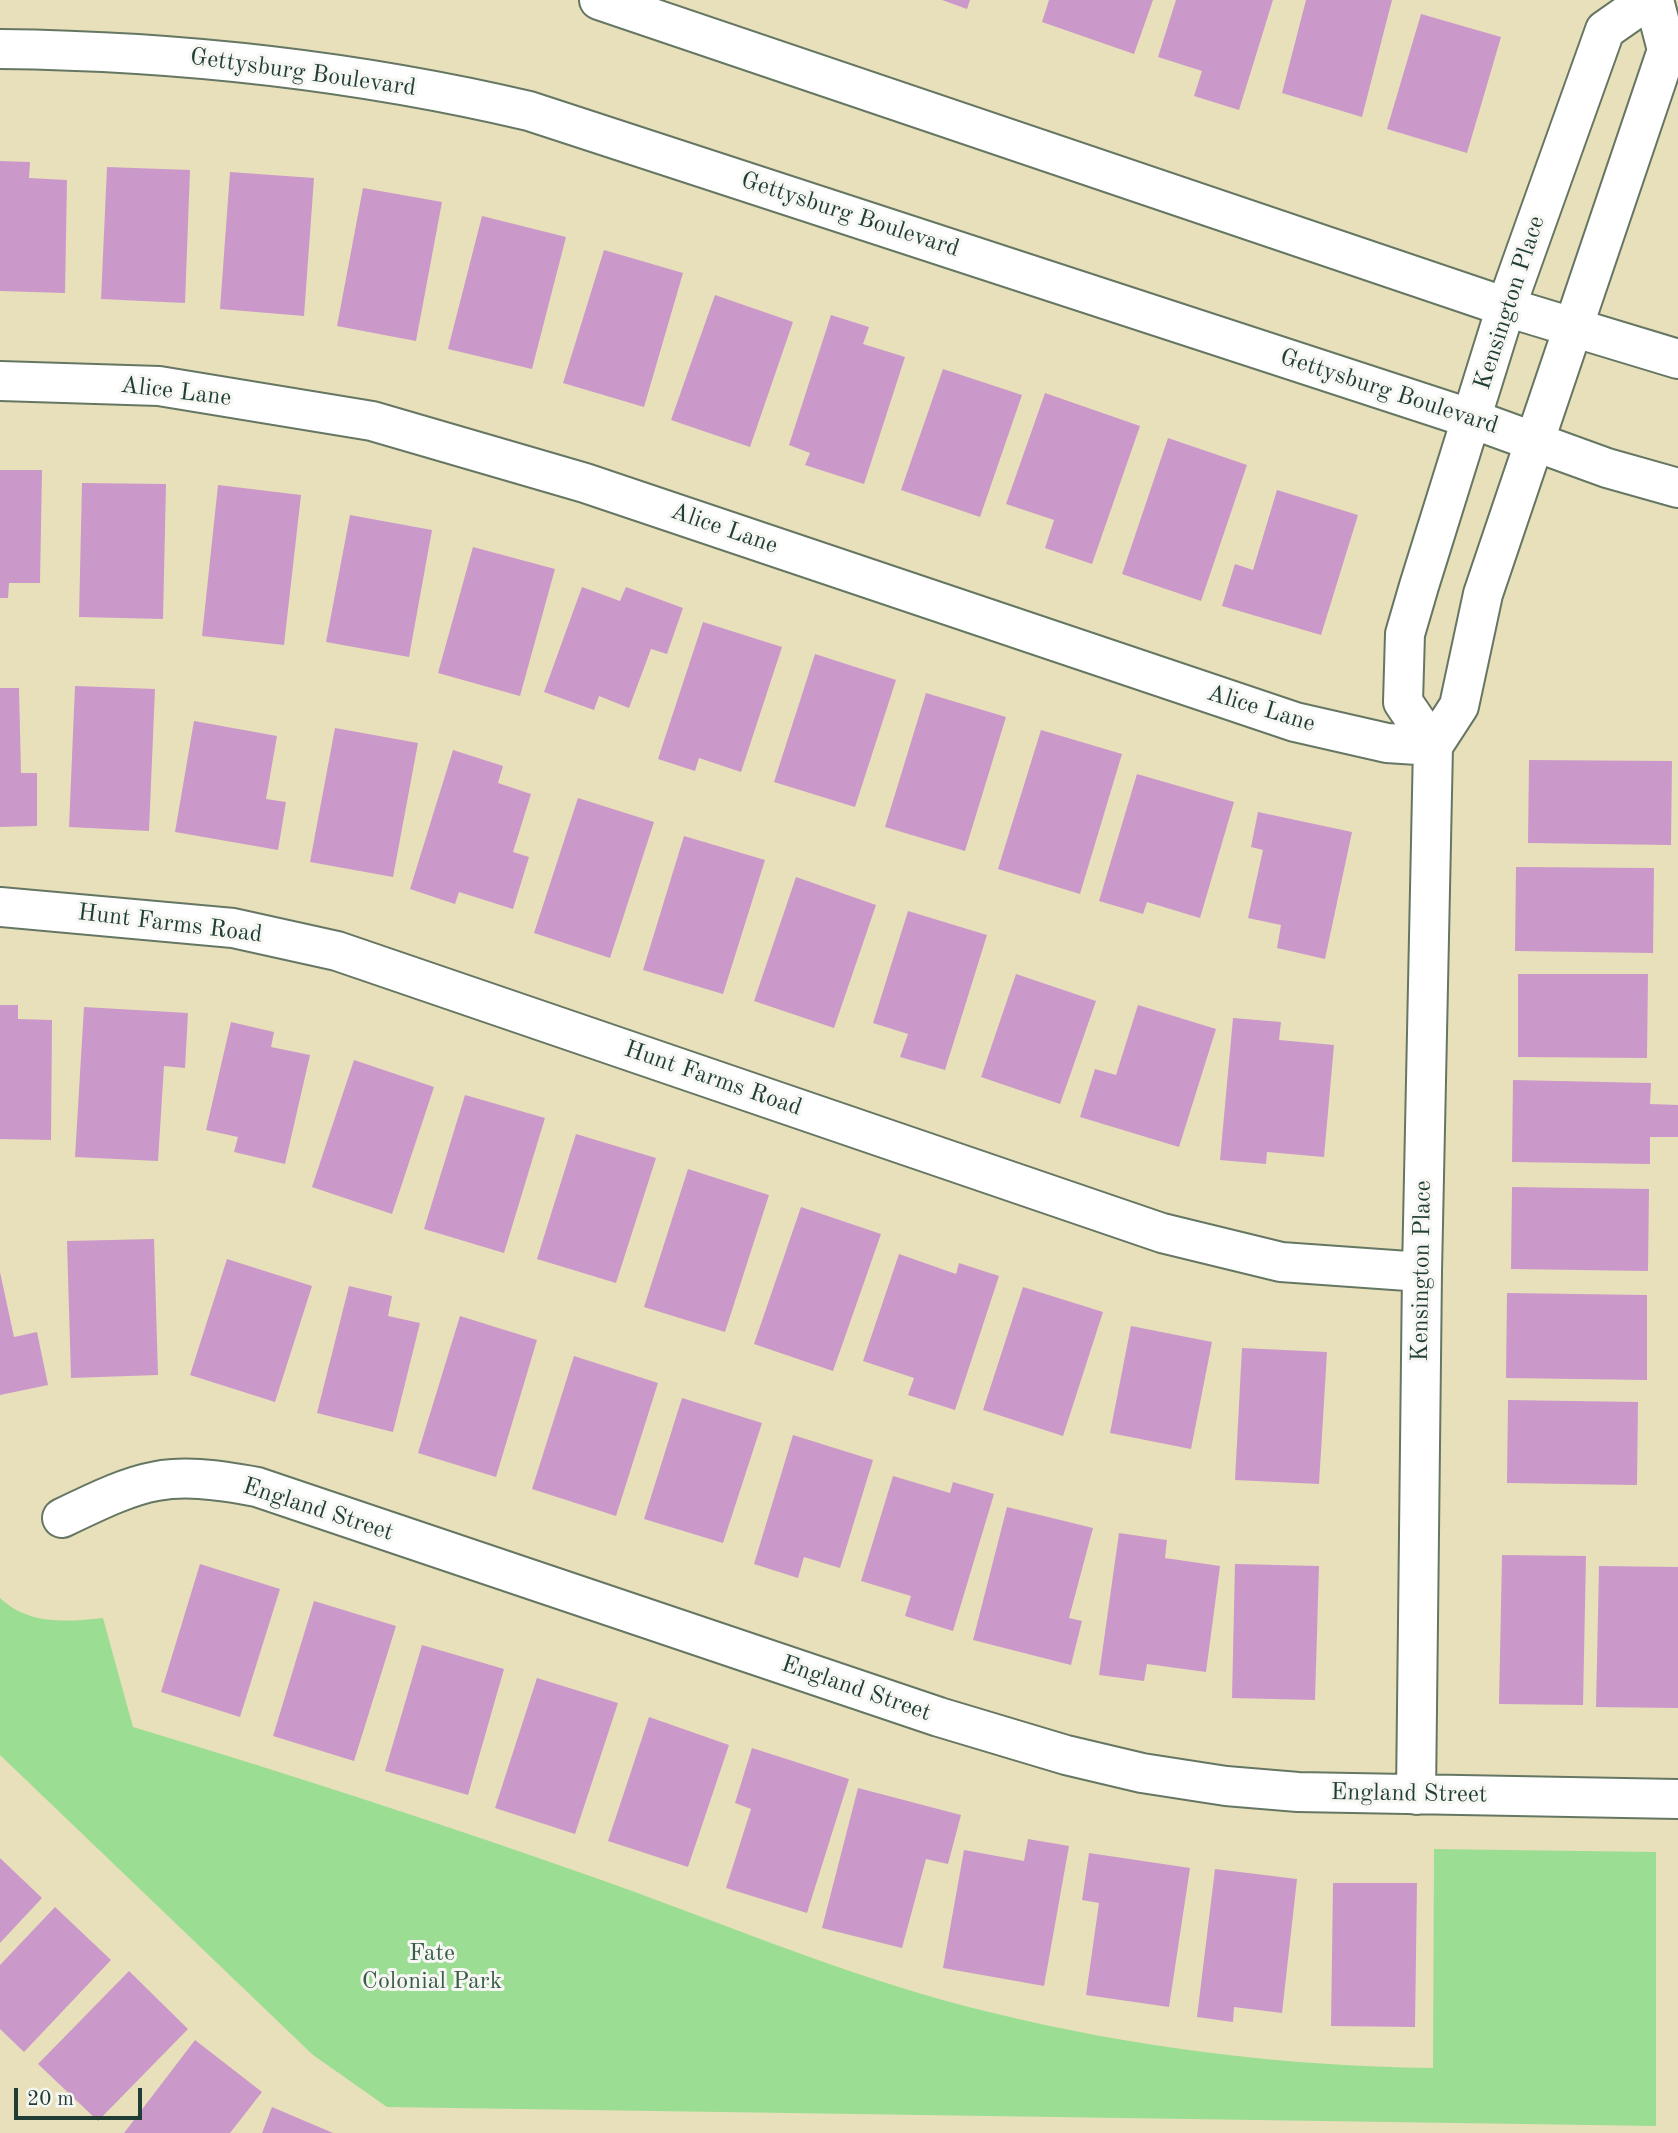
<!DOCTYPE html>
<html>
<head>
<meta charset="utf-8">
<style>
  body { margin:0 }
  #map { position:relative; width:1678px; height:2133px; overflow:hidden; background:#e8e0ba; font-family:"Old Standard TT",serif }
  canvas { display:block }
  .scale { position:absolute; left:14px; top:2088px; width:128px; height:32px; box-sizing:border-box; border:4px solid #1f3d34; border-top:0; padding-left:9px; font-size:21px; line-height:24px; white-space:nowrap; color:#1f3d34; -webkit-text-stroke:5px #f6f6f2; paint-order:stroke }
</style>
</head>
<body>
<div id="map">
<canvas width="1678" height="2133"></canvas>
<div class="scale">20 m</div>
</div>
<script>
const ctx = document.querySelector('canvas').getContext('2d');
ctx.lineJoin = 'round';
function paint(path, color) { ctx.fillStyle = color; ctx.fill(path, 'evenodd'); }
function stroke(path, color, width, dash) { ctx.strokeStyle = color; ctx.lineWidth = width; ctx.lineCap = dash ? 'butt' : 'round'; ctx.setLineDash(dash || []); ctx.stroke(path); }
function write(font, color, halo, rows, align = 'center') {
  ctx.font = font + ' "Old Standard TT",serif'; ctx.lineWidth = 6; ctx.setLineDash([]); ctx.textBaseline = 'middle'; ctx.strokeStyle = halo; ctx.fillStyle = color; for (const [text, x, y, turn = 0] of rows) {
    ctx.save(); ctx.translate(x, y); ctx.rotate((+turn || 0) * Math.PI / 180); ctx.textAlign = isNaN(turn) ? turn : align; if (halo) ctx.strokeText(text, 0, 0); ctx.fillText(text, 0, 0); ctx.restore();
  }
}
paint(new Path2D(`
  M0,1598C28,1625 67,1622 103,1618L133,1727C293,1775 452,1827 610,1883C735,1928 860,1981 989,2012C1135,2048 1283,2066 1433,2068L1434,1849L1656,1852V2126L387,2107L313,2055L0,1755Z`), '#9cdd94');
paint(new Path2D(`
  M942,0H970L967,9Z
  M1049,0H1153L1134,54L1042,22Z
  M1176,0H1273L1239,110L1194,96L1202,71L1158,57Z
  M1306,0H1392L1362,117L1282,93Z
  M1421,14L1501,37L1467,153L1387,129Z
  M0,161L30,162L29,178L67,180L65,293L0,291Z
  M107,167L190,170L185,303L101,299Z
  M230,172L314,178L304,316L220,309Z
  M363,188L442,202L416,341L337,326Z
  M482,216L566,237L532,369L448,349Z
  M604,250L683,273L644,407L563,383Z
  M715,295L793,322L750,447L671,420Z
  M831,315L869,327L863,344L905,357L864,484L805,465L810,453L789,445Z
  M943,369L1022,395L980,517L901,490Z
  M1045,393L1140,426L1092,564L1045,548L1054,520L1006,504Z
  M1168,438L1247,465L1201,601L1122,574Z
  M0,470H42L40,583H9L8,598H0Z
  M82,483L166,484L163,619L79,617Z
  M218,485L301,495L284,645L202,636Z
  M1277,490L1358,515L1321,635L1222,606L1235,564L1253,570Z
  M350,515L432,530L409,657L326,642Z
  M473,547L555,569L520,696L438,673Z
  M582,587L620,601L626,587L683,608L667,654L651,649L629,708L599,696L594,710L544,692Z
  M703,622L782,647L741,772L699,758L695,771L658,759Z
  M815,654L896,680L855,807L774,782Z
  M75,686L155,689L149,831L69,827Z
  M0,688H19L21,773H37V826L0,827Z
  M926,693L1006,717L965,851L885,827Z
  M194,721L277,736L266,799L286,802L278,850L175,832Z
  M335,728L418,743L393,877L310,862Z
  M1041,730L1122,754L1080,894L998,869Z
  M453,750L503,766L498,783L531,794L513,852L529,857L513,909L459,892L455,904L410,889Z
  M1529,760L1672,761L1671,845L1528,843Z
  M1137,774L1234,802L1200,918L1147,902L1143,914L1099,901Z
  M578,798L654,822L610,958L534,933Z
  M1258,812L1352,832L1325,959L1277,948L1281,925L1248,918L1263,850L1251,847Z
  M684,836L765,860L723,994L643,970Z
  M1516,867L1654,868L1653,953L1515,951Z
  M796,877L876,905L834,1028L754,1001Z
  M908,911L987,935L945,1070L900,1057L908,1034L873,1023Z
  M1016,974L1096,1001L1060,1104L981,1077Z
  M1518,974H1648L1647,1058L1518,1057Z
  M0,1005H18V1019L52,1020L51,1140L0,1139Z
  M1138,1005L1216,1029L1179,1147L1080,1117L1095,1069L1116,1075Z
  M84,1007L188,1013L185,1068L164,1066L158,1161L75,1157Z
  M1233,1018L1281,1022L1279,1040L1334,1045L1324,1157L1267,1152L1266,1164L1220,1160Z
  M231,1022L274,1032L271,1047L310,1055L285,1164L234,1152L238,1137L206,1130Z
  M354,1060L434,1087L392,1214L312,1187Z
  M1513,1080L1651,1083L1650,1104L1678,1105V1137H1650V1164L1512,1162Z
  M465,1095L545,1118L504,1253L424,1229Z
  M576,1134L656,1158L616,1283L537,1259Z
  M688,1169L769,1195L725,1332L644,1307Z
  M1512,1187L1649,1189L1648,1271L1511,1269Z
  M801,1207L881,1234L833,1371L754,1344Z
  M154,1239L158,1375L71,1378L67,1241Z
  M899,1254L956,1274L959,1263L999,1276L955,1410L908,1395L914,1378L863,1361Z
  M227,1259L312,1286L275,1402L190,1375Z
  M0,1272L14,1337L37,1332L48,1385L0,1395Z
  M349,1286L392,1296L388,1316L420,1323L393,1432L317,1413Z
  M1023,1287L1103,1312L1063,1436L983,1410Z
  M1507,1293L1647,1295V1380L1506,1378Z
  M460,1316L537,1340L496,1477L418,1453Z
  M1131,1326L1212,1342L1191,1449L1110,1433Z
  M1242,1348L1327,1352L1319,1484L1235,1480Z
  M574,1356L658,1383L616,1516L532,1489Z
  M682,1398L762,1423L723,1543L644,1519Z
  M1508,1400L1638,1402L1637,1485L1507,1483Z
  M793,1435L873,1460L840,1568L804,1557L798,1578L754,1564Z
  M893,1476L950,1493L953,1482L994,1494L953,1631L905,1616L911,1596L861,1581Z
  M1007,1507L1093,1528L1069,1618L1082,1621L1071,1665L973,1640Z
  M1119,1533L1167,1540L1165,1558L1220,1566L1206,1672L1147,1664L1144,1681L1099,1675Z
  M1502,1555L1586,1556L1583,1705L1499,1704Z
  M200,1564L280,1589L240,1717L161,1692Z
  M1235,1564L1319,1566L1315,1700L1232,1698Z
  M1599,1566L1678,1567V1708L1596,1707Z
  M314,1601L396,1626L354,1761L273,1736Z
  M422,1645L504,1669L468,1795L385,1771Z
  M537,1678L618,1703L575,1834L495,1808Z
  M649,1717L729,1745L688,1867L608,1841Z
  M752,1748L849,1779L807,1913L726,1888L751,1809L735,1803Z
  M858,1788L961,1815L948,1864L926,1859L902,1948L822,1928Z
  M1028,1839L1069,1846L1044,1986L943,1968L964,1850L1024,1861Z
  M1089,1853L1190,1868L1169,2007L1086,1995L1099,1903L1082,1900Z
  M0,1858L42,1898L0,1943Z
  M1215,1869L1297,1879L1282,2013L1234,2007L1233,2022L1197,2017Z
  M1333,1883H1417L1415,2027L1331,2026Z
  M55,1907L111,1960L24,2052L0,2029V1965Z
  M129,1971L188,2029L98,2121L38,2064Z
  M195,2040L262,2092L230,2133H124Z
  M272,2107L333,2133H262Z`), '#ca99ca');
const minor = new Path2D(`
  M0,381L159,386L372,421L585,483L1295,722L1387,743L1433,746
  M1433,746L1403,702L1405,634L1419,586L1506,307L1605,30L1648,0
  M0,907L233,928L337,951L1162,1233L1281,1262L1422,1272
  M62,1518C145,1478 165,1470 257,1487L939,1717L1066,1755L1142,1773L1226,1786L1298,1792L1678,1799
  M1416,1795L1422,1272L1433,746L1459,706L1483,594L1667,50L1654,0`);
const tertiary = new Path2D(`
  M599,0L1506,307L1678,359
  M0,49C179,51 354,70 529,111L1472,419L1607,468L1678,488`);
stroke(minor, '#657663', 42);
stroke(tertiary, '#657663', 42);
stroke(minor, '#fff', 38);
stroke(tertiary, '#fff', 38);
write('24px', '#1f3d34', '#f6f6f2', [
  ["Gettysburg Boulevard",303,73,8],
  ["Gettysburg Boulevard",850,215,18],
  ["Kensington Place",1510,303,-72],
  ["Alice Lane",176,392,7],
  ["Gettysburg Boulevard",1389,392,18],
  ["Alice Lane",724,529,19],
  ["Alice Lane",1261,709,17],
  ["Hunt Farms Road",170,924,7],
  ["Hunt Farms Road",713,1079,19],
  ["Kensington Place",1422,1271,-89],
  ["England Street",318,1510,18],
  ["England Street",856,1689,19],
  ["England Street",1409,1794,1]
]);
write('24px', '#385d47', '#f6f6f2', [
  ["Fate",432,1954],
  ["Colonial Park",432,1982]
]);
</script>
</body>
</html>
